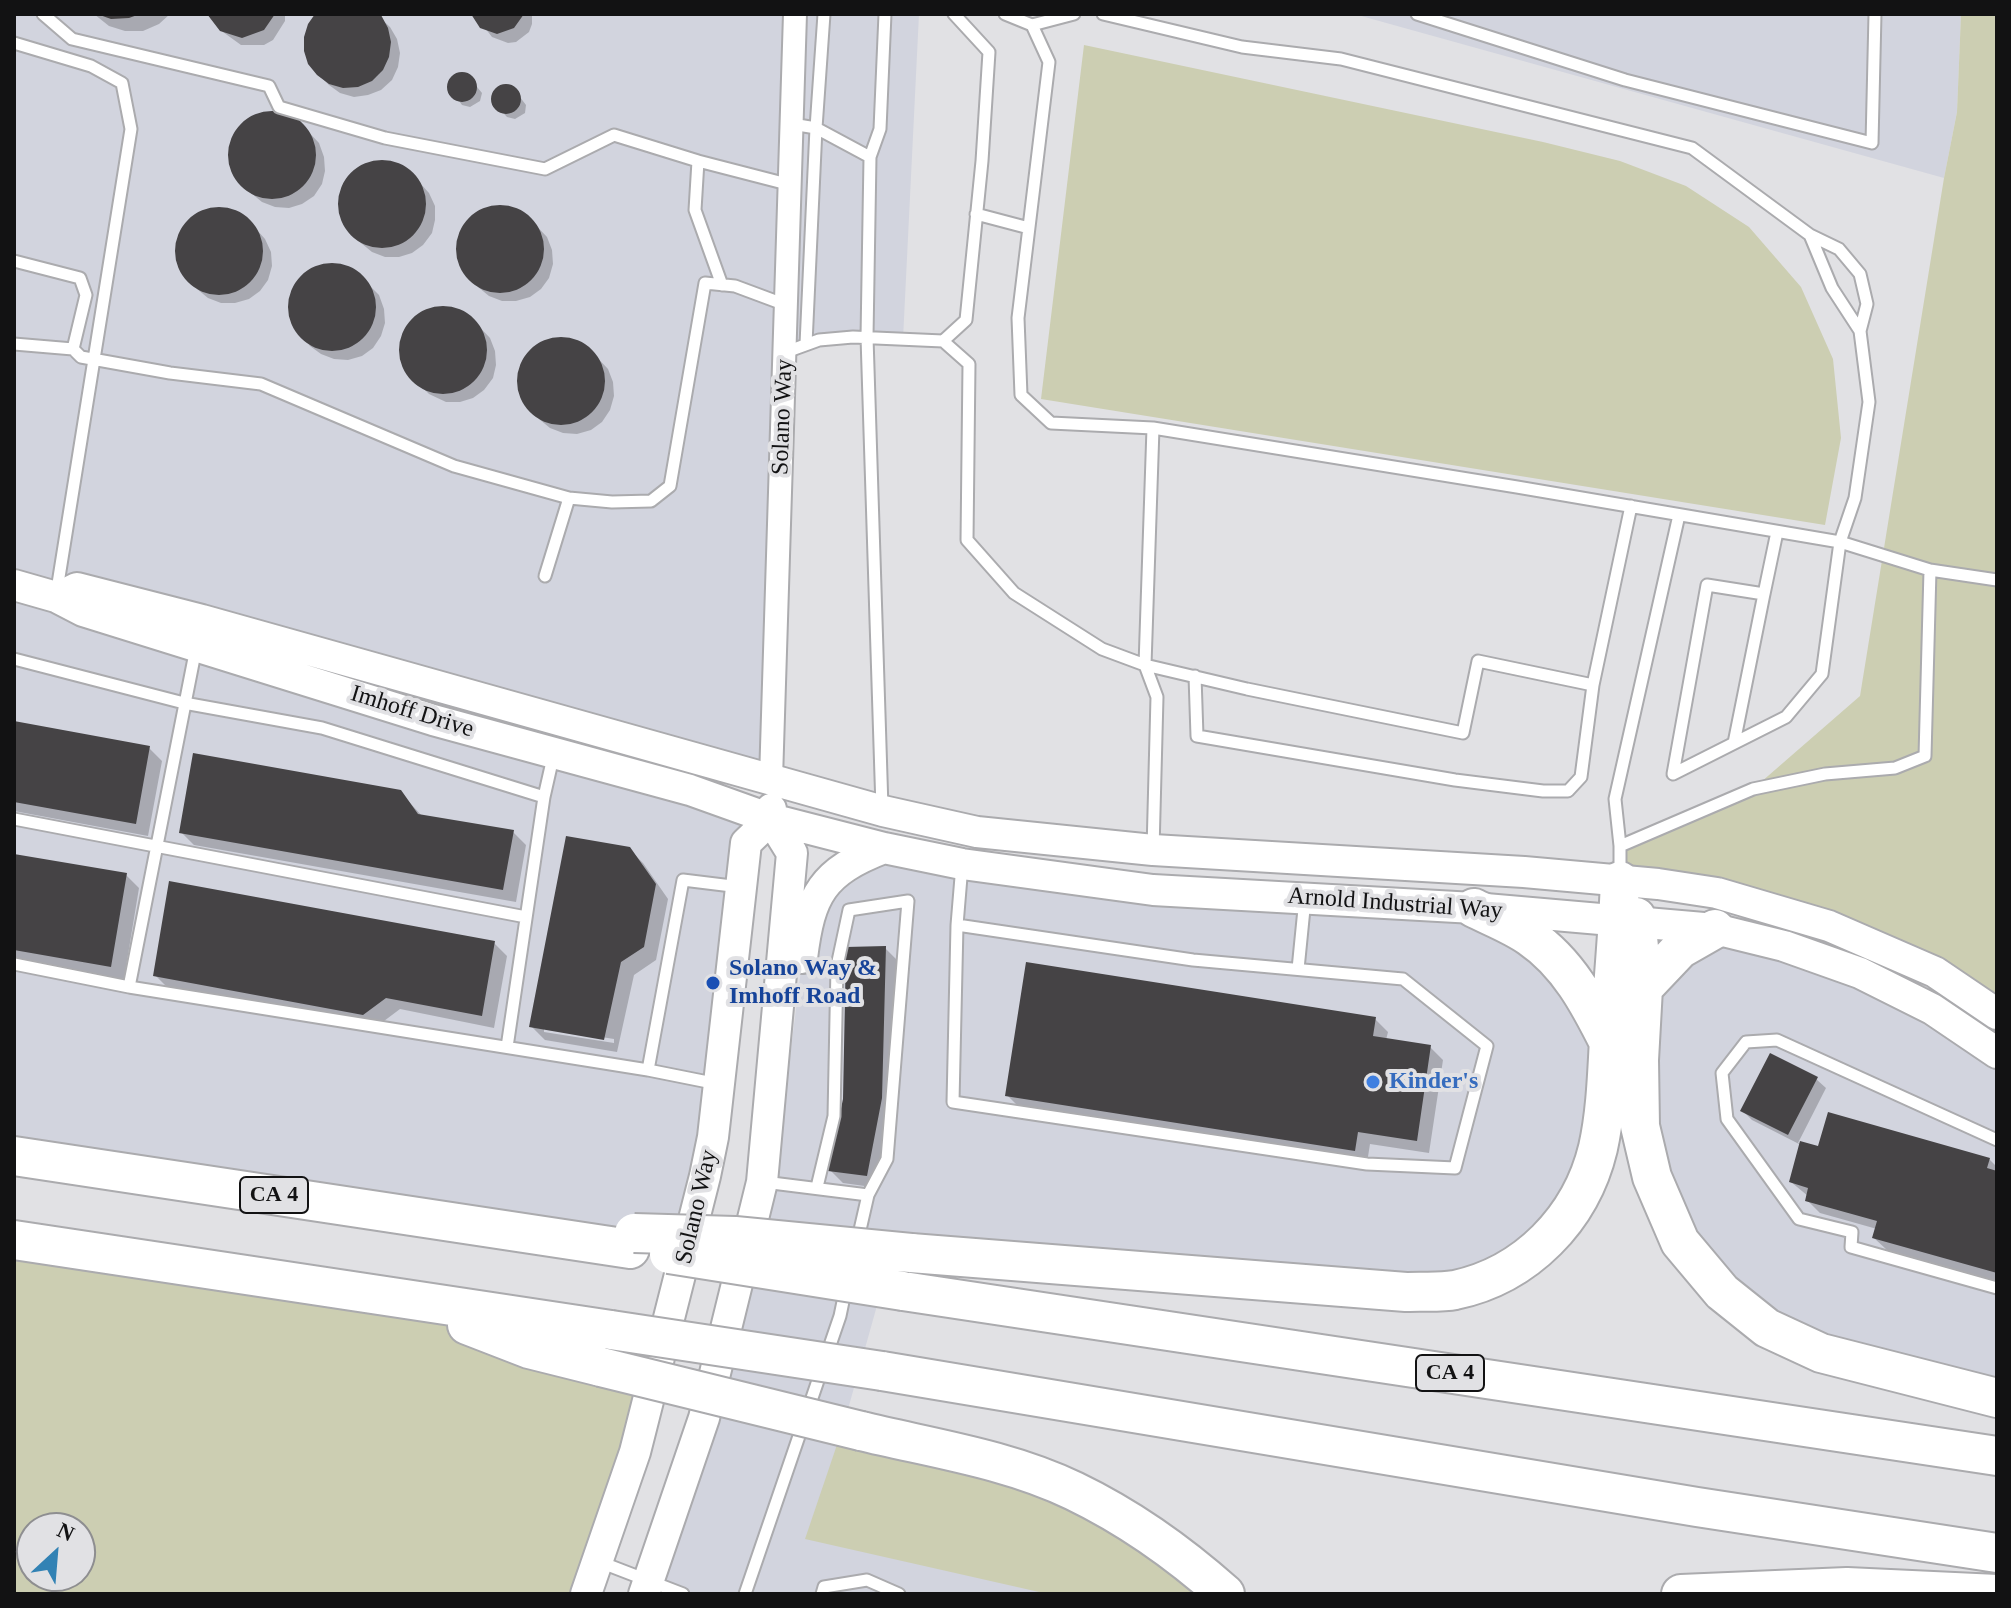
<!DOCTYPE html>
<html>
<head>
<meta charset="utf-8">
<style>
  body { margin:0 }
  #map { position:relative; width:2011px; height:1608px; overflow:hidden; background:#e1e1e4; font-family:"Times New Roman",serif }
  canvas { display:block }
  .frame { position:absolute; inset:0; border:16px solid #121213; pointer-events:none }
  .north { position:absolute; left:16px; top:1512px; width:80px; height:80px; box-sizing:border-box; background:#e1e1e4; border:2px solid #8e8e90; border-radius:50%; rotate:26deg; font-size:22px; font-weight:700; line-height:32px; text-align:center; color:#121213 }
  .north::after { content:''; display:block; margin:auto; width:28px; height:36px; background:#3282b4; clip-path:polygon(50% 0,100% 100%,50% 72%,0 100%) }
</style>
</head>
<body>
<div id="map">
<canvas width="2011" height="1608"></canvas>
<div class="frame"></div>
<div class="north">N</div>
</div>
<script>
const ctx = document.querySelector('canvas').getContext('2d');
ctx.lineJoin = 'round';
function paint(path, color) { ctx.fillStyle = color; ctx.fill(path, 'evenodd'); }
function stroke(path, color, width, dash) { ctx.strokeStyle = color; ctx.lineWidth = width; ctx.lineCap = dash ? 'butt' : 'round'; ctx.setLineDash(dash || []); ctx.stroke(path); }
function write(font, color, halo, rows, align = 'center') {
  ctx.font = font + ' "Times New Roman",serif'; ctx.lineWidth = 8; ctx.setLineDash([]); ctx.textBaseline = 'middle'; ctx.strokeStyle = halo; ctx.fillStyle = color; for (const [text, x, y, turn = 0] of rows) {
    ctx.save(); ctx.translate(x, y); ctx.rotate((+turn || 0) * Math.PI / 180); ctx.textAlign = isNaN(turn) ? turn : align; if (halo) ctx.strokeText(text, 0, 0); ctx.fillText(text, 0, 0); ctx.restore();
  }
}
paint(new Path2D(`
  M14,14H919L903,339L819,340L786,352L771,779L57,597L771,819L746,843L685,1256L14,1156Z
  M1354,14H1961L1957,112L1944,178Z
  M851,861L1474,908L1531,937L1609,1043L1579,1197L1453,1290L892,1252L843,1427L1048,1594H644L769,1104L787,1080L808,915Z
  M1715,929L1784,946L1997,1053V1398L1821,1353L1722,1292L1640,1126L1664,963Z`), '#d2d4de');
paint(new Path2D(`
  M1961,14H1997V1014L1829,926L1620,881V846L1753,789L1860,696L1944,178L1957,112Z
  M1084,45L1543,142L1620,161L1686,186L1749,227L1801,287L1833,359L1841,438L1825,525L1041,399Z
  M14,1240L401,1300L659,1382L586,1594H14ZM32,1528H80V1576H32Z
  M843,1427L1007,1467L1225,1594H1048L805,1539Z`), '#ccceb2');
paint(new Path2D(`
  M94,14H170L159,24L143,31H125L109,26Z
  M211,14H285V21L273,40L264,45H241L223,32Z
  M318,14H376L390,27L397,39L400,53L398,67L392,80L381,90L368,95L354,97L340,93L329,85L318,74L310,25Z
  M474,14H532V24L529,32L516,42L508,43L492,37Z
  M460,74L468,76L482,93L480,101L470,107L462,105L449,87L452,79Z
  M504,86L513,88L526,105L525,113L515,119L507,117L494,103L497,91Z
  M273,113L287,115L299,122L319,143L324,157L325,171L322,184L314,196L302,204L289,208L275,207L262,202L251,193L233,171L230,158L231,144L237,131L247,121L259,115Z
  M383,162L397,165L409,171L429,193L435,206V220L432,233L423,245L412,253L399,257H385L372,252L361,243L343,220L340,207L341,193L347,180L357,170L369,164Z
  M500,206L514,209L527,216L547,237L552,250L553,264L549,278L541,289L530,297L516,301H502L489,296L478,287L460,264L457,251L459,237L464,225L474,215L487,208Z
  M219,208L233,211L246,218L265,239L271,252L272,266L268,280L260,291L249,299L235,303H221L208,298L197,289L179,267L176,253L178,239L184,227L193,217L206,210Z
  M333,265L346,267L358,274L379,295L384,309L385,323L381,336L373,348L362,356L348,360L334,359L321,354L310,346L292,323L289,310L291,296L297,283L306,273L319,267Z
  M444,307L458,310L470,317L490,338L495,351L496,365L493,378L484,390L473,398L460,402H446L429,394L412,377L404,365L401,352L403,338L408,326L418,315L430,309Z
  M561,339L575,341L588,348L608,369L613,382L614,396L610,410L602,422L591,430L577,434L563,433L550,428L539,419L522,397L518,383L520,370L526,357L535,347L548,341Z
  M14,723L149,748L162,761L148,836L14,811Z
  M400,792L422,816L513,832L526,845L516,902L194,845L181,832Z
  M629,849L643,863L668,899L656,960L634,975L617,1052L545,1040L532,1027ZM544,1028L614,1039V1043L544,1032Z
  M14,856L126,875L139,888L124,979L14,960Z
  M494,943L507,956L494,1028L400,1009L376,1027L168,988L155,975Z
  M885,948L898,961L894,1112L879,1188L843,1183L830,1170Z
  M1375,1019L1388,1032L1386,1040L1430,1047L1443,1060L1429,1153L1370,1144L1367,1163L1020,1108L1007,1095Z
  M1816,1079L1826,1088L1798,1143L1820,1149L1989,1159L1997,1167V1281L1887,1250L1874,1238L1877,1229L1820,1213L1807,1200L1808,1196L1791,1182L1801,1145L1752,1120L1743,1111Z`), '#0003');
paint(new Path2D(`
  M97,14H140L129,18L111,19Z
  M207,14H275L264,30L242,38L220,31Z
  M315,14L381,15L388,28L391,42L389,57L383,70L372,81L358,87L343,88L329,84L317,75L308,64L304,51V37L308,24Z
  M471,14H524L514,28L497,34L480,28Z
  M447 87a15 15 0 1 1 30 0a15 15 0 1 1-30 0Z
  M491 99a15 15 0 1 1 30 0a15 15 0 1 1-30 0Z
  M228 155a44 44 0 1 1 88 0a44 44 0 1 1-88 0Z
  M338 204a44 44 0 1 1 88 0a44 44 0 1 1-88 0Z
  M456 249a44 44 0 1 1 88 0a44 44 0 1 1-88 0Z
  M175 251a44 44 0 1 1 88 0a44 44 0 1 1-88 0Z
  M288 307a44 44 0 1 1 88 0a44 44 0 1 1-88 0Z
  M399 350a44 44 0 1 1 88 0a44 44 0 1 1-88 0Z
  M517 381a44 44 0 1 1 88 0a44 44 0 1 1-88 0Z
  M14,721L150,746L136,824L14,802Z
  M193,753L401,790L418,814L514,830L503,890L179,833Z
  M566,836L630,847L656,884L644,947L621,962L604,1040L529,1027Z
  M14,854L127,873L111,967L14,950Z
  M169,881L495,941L482,1016L386,998L363,1015L153,976Z
  M886,946L882,1098L867,1176L828,1171L843,1099L846,947Z
  M1026,962L1376,1017L1373,1036L1431,1045L1417,1141L1358,1132L1355,1151L1005,1096Z
  M1770,1053L1818,1077L1788,1135L1740,1111Z
  M1828,1112L1990,1158L1987,1168L1997,1171V1273L1872,1238L1877,1221L1805,1201L1808,1188L1789,1182L1800,1141L1818,1146Z`), '#454345');
const lane = new Path2D(`
  M43,14L72,39L269,86L279,107L385,138L545,169L614,135L698,161
  M824,14L816,128L870,157L867,337L882,808
  M1005,14L1032,25L1049,62L1018,318L1021,395L1051,423L1153,428L1517,487L1840,542L1930,570L1997,580
  M1103,14L1242,47L1341,59L1692,148L1810,235L1839,249L1860,274L1867,304L1860,331L1832,288L1810,235
  M1417,14L1625,80L1872,143L1875,14
  M1032,25L1074,14
  M14,43L91,66L122,83L131,129L56,596
  M792,124L816,128L806,344
  M870,157L880,129L885,14
  M976,214L1029,228
  M14,261L80,278L86,295L73,349L81,357L170,373L261,384L454,466L569,498
  M722,285L695,210L698,161L791,185
  M943,341L966,320L982,161L989,52L954,14
  M14,344L73,349
  M786,352L819,340L853,337L943,341L969,364L967,540L1014,593L1102,649L1145,665L1157,697L1153,850
  M1153,428L1145,665L1247,689L1463,733L1478,661L1593,685L1631,506
  M1777,532L1764,594L1707,585L1673,774L1786,717L1822,674L1840,542L1855,498L1869,402L1860,331
  M545,576L569,498L612,502L651,501L670,486L705,283L735,286L786,305
  M196,648L129,987L648,1070L718,1084
  M14,659L184,703L322,728L544,797
  M1195,676L1197,736L1455,780L1543,791H1568L1581,777L1593,685
  M1734,743L1764,594
  M14,819L526,917
  M1620,846L1753,789L1825,774L1895,768L1925,756L1930,570
  M1620,876V846L1615,799L1679,515
  M957,925L953,1102L1367,1164L1455,1168L1487,1046L1403,979L1193,960L957,925L962,865
  M14,964L129,987
  M1298,969L1305,899
  M507,1047L544,797L554,753
  M648,1070L683,880L740,887
  M1997,1140L1777,1040L1746,1042L1722,1073L1727,1119L1799,1219L1852,1232L1851,1247L1997,1288
  M764,1182L868,1195L857,1243
  M817,1187L834,1116L837,966L849,910L908,901L887,1159L868,1195
  M600,1562L683,1594
  M745,1594L840,1316L846,1287
  M822,1594L824,1587L867,1580L899,1594`);
const street = new Path2D(`
  M771,779L795,14`);
const secondary = new Path2D(`
  M14,585L56,597L83,611L433,720L690,790L771,819L884,848L962,864L1153,890L1474,908L1715,929L1784,946L1860,973L1932,1009L1997,1053
  M69,592L77,588L202,620L883,811L977,832L1153,850L1524,872L1658,884L1717,893L1829,926L1935,972L1997,1014
  M802,958C810,894 822,872 884,848
  M586,1594L635,1452L705,1176L713,1137L746,843L771,819
  M644,1594L704,1418L762,1182L792,853L771,819V809`);
const highway = new Path2D(`
  M1474,908C1492,917 1513,925 1530,937C1568,963 1589,1003 1609,1043
  M1636,917L1643,988L1639,1060L1640,1126L1652,1177L1680,1242L1722,1292L1767,1328L1821,1353L1997,1398
  M1643,988L1680,949L1715,929
  M14,1156L630,1249
  M14,1240L611,1330
  M911,1253L1406,1292C1422,1291 1439,1293 1455,1290C1526,1275 1581,1219 1598,1148C1606,1112 1607,1075 1609,1039C1613,986 1618,933 1620,881
  M903,1291L1997,1456
  M467,1325L529,1349L601,1367
  M882,1371L1697,1507L1997,1553
  M861,1431C931,1448 1008,1459 1074,1491C1130,1518 1179,1553 1225,1594
  M1681,1594L1847,1587L1997,1594`);
stroke(lane, '#ababae', 15);
stroke(street, '#ababae', 26);
stroke(secondary, '#ababae', 34);
stroke(highway, '#ababae', 42);
stroke(lane, '#fff', 11);
stroke(street, '#fff', 22);
stroke(secondary, '#fff', 30);
stroke(highway, '#fff', 38);
const highwayBridge = new Path2D(`
  M634,1233L735,1236L911,1253
  M669,1254L903,1291
  M611,1330L882,1371
  M601,1367L861,1431`);
stroke(highwayBridge, '#ababae', 42, []);
stroke(highwayBridge, '#fff', 38);
for (const [x, y, r, color] of [
  [713,983,8,"#1a4fb4"],
  [1373,1082,8,"#3f7fe0"]
]) { const dot = new Path2D(); dot.arc(x, y, r, 0, 2 * Math.PI); ctx.fillStyle = color; ctx.fill(dot); stroke(dot, '#e1e1e4', 3); }
for (const [x, y, w] of [
  [274,1195,68],
  [1450,1373,68]
]) { const box = new Path2D(); box.roundRect(x - w / 2, y - 18, w, 36, 6); ctx.fillStyle = '#e1e1e4'; ctx.fill(box); stroke(box, '#121213', 2); }
write('bold 22px', '#121213', null, [
  ["CA 4",274,1195],
  ["CA 4",1450,1373]
]);
write('24px', '#121213', '#e1e1e4', [
  ["Solano Way",783,417,-88],
  ["Imhoff Drive",412,712,17],
  ["Arnold Industrial Way",1395,904,4],
  ["Solano Way",697,1207,-77]
]);
write('bold 24px', '#164399', '#e1e1e4', [
  ["Solano Way &",729,969],
  ["Imhoff Road",729,997]
], 'left');
write('bold 24px', '#366cbe', '#e1e1e4', [
  ["Kinder's",1389,1082]
], 'left');
</script>
</body>
</html>
